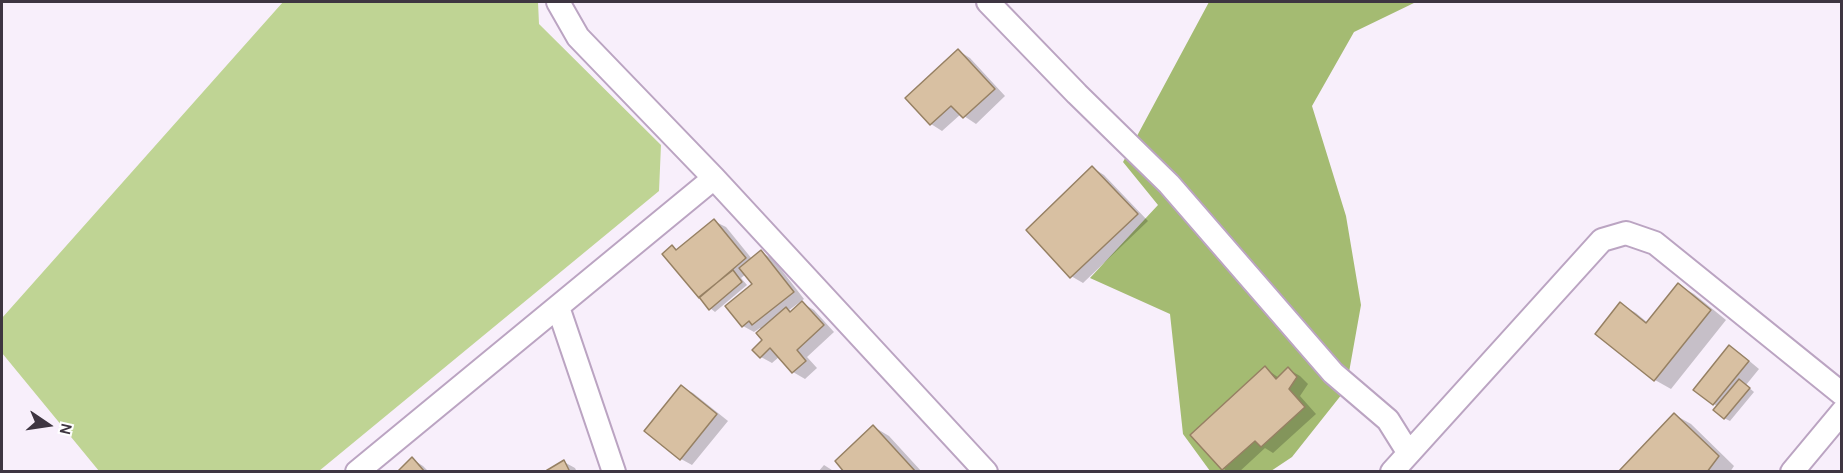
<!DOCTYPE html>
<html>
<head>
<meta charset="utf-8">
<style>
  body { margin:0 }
  #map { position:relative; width:1843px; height:473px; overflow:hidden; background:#f8effb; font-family:Karla,sans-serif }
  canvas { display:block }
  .frame { position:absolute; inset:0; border:3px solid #3e3541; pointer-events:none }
  .north { position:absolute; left:18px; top:395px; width:60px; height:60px; -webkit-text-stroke:4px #fff; paint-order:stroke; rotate:103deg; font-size:16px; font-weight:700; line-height:24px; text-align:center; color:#3e3541 }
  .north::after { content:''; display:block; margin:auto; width:21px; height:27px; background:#3e3541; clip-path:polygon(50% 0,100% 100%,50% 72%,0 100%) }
</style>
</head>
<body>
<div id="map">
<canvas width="1843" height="473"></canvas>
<div class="frame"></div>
<div class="north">N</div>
</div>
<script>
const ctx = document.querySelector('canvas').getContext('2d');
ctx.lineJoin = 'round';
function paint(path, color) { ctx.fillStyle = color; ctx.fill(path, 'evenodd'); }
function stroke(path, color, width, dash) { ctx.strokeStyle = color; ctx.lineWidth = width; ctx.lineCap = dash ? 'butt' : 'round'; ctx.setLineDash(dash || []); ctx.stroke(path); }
paint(new Path2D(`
  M283,2H538L539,24L661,145L659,191L319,471H99L2,353V318Z`), '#bfd494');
paint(new Path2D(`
  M1209,2H1416L1354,32L1312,106L1346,216L1361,305L1346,389L1292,457L1271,471H1210L1183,434L1170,314L1090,278L1158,205L1123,162Z`), '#a4bb72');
paint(new Path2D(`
  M959,51L970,58L1005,96L976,124L961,114L942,131L931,124Z
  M1093,168L1104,175L1148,221L1083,283L1071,276Z
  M714,221L726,227L752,259L761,252L773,259L804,299L789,310L792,312L802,303L814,310L834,332L807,357L817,368L805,379L793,372L779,357L772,363L761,357L764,340L763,330L760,328L754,332L743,326L754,285L746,274L741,278L747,285L715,312L710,308L673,247L678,250Z
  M1678,285L1694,294L1726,320L1671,389L1655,380L1597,333L1620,304L1636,313L1648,323Z
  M1730,347L1741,354L1759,369L1746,385L1754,392L1730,421L1724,418L1718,407L1714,404Z
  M1265,368L1279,378L1288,369L1300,376L1308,384L1300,396L1316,414L1273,453L1265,448L1239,472H1227L1192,435Z
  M681,387L693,393L728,421L692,465L681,459Z
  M1675,415L1691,424L1734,466L1730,472H1620Z
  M874,427L889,436L922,472H846Z
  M412,459L423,466L429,472H399Z
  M564,462L575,468L577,472H547Z
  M824,465L835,472H818Z`), '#0003');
const building = new Path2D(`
  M958,49L995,89L963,118L951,106L930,125L905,98Z
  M1092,166L1138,214L1070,278L1026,230Z
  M714,219L746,258L699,298L662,254L672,245L676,250Z
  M761,250L794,292L752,325L749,321L742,327L725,306L752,284L739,268Z
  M733,270L742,282L709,310L699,297Z
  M1678,283L1711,310L1654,381L1595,334L1620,302L1646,323Z
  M802,301L824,325L797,350L806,361L792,373L770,348L760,358L752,350L762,340L756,333L786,307L790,312Z
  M1729,345L1749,361L1713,405L1693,390Z
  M1265,366L1276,379L1288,367L1297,377L1289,389L1305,407L1261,447L1255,441L1222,470L1190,435Z
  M1739,379L1750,388L1724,419L1713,410Z
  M681,385L717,414L680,460L644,431Z
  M1674,413L1719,456L1707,472H1618Z
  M873,425L916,472H844L835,461Z
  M412,457L425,472H397Z
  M564,460L570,472H544Z`);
paint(building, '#d8c0a2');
stroke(building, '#968063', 1.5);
const minor = new Path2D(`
  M558,2L578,37L714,178L986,472
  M988,2L1077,94L1169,184L1333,373L1388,420L1408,452
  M558,307L614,472
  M357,472L714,178
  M1392,472L1602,240L1626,233L1655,243L1842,394
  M1792,472L1842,412`);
stroke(minor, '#bba4c2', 26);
stroke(minor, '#fff', 22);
</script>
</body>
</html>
